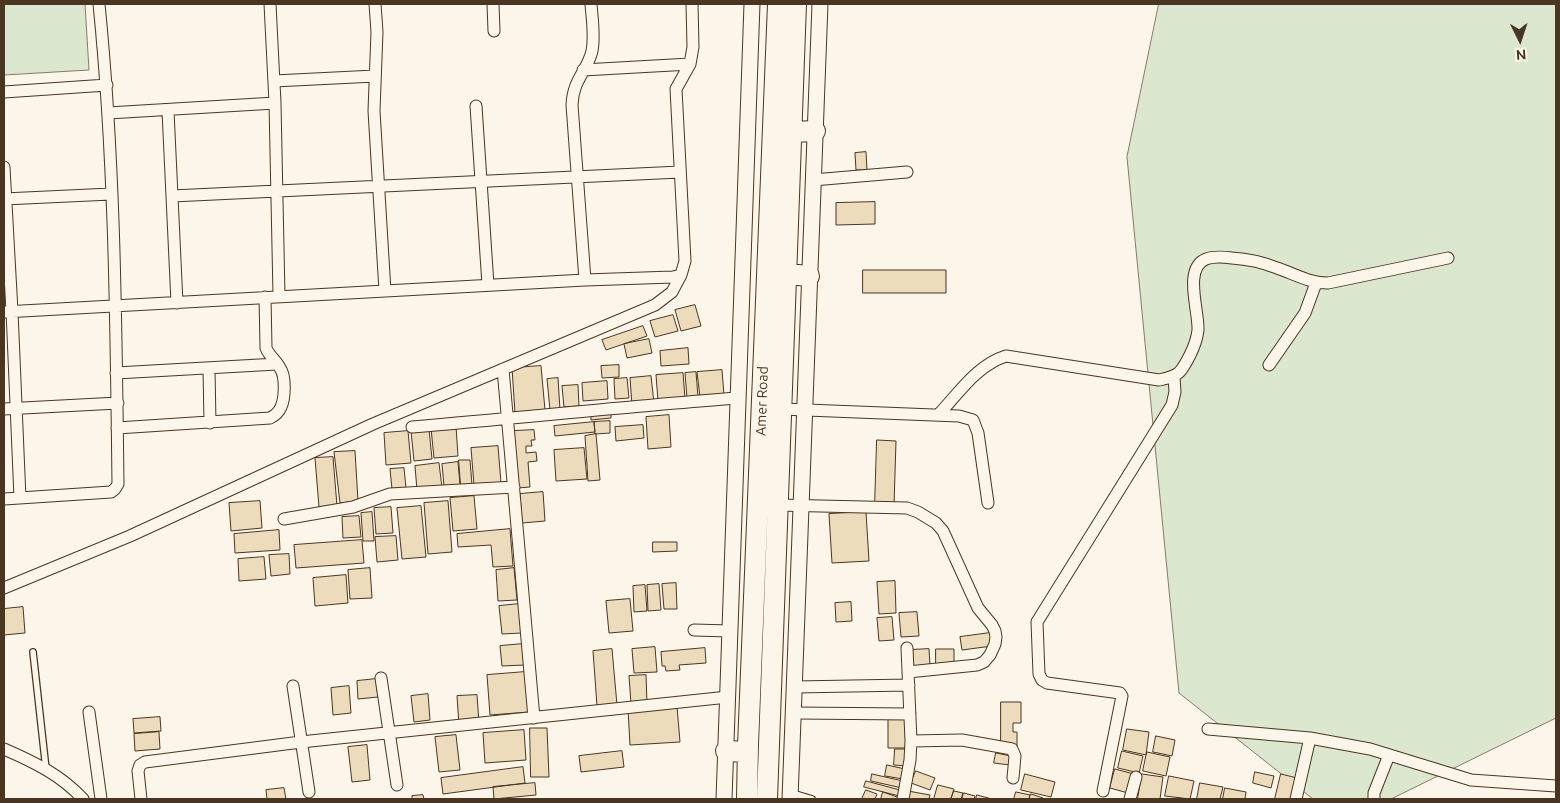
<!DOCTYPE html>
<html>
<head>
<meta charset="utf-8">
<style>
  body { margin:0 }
  #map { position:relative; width:1560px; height:803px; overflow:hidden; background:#fbf6e9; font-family:Ubuntu,sans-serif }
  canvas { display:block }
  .frame { position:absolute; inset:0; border:5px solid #4a3520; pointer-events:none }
  .north { position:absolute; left:1495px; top:15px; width:50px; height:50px; -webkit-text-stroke:4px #fbf6e9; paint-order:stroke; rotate:176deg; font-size:14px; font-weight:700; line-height:20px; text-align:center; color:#4a3520 }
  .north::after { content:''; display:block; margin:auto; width:18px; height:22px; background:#4a3520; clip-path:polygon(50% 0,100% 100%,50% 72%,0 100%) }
</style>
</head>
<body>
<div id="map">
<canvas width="1560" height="803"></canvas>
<div class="frame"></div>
<div class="north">N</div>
</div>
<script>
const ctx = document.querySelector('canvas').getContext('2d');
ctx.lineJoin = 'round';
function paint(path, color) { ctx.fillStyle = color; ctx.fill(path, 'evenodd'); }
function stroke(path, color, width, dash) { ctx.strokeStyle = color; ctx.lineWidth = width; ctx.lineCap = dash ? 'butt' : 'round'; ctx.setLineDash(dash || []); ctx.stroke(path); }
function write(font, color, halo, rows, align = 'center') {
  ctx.font = font + ' Ubuntu,sans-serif'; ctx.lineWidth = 4; ctx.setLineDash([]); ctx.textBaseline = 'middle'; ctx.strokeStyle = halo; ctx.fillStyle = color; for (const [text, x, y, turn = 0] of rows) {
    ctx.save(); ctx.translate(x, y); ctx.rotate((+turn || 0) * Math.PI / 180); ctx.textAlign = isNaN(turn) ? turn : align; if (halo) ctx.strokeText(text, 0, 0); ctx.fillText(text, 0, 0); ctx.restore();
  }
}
const green = new Path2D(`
  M4,4H85L89,70L4,75Z
  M1159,4H1556V718L1391,799H1313L1179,693L1127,157Z`);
paint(green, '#dce7d0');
stroke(green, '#887966', 1);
const building = new Path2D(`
  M866,152L867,170H856L855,153Z
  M875,202V224L836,225V203Z
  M863,270H946V293H863Z
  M695,305L701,326L681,331L675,310Z
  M673,315L678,331L655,337L650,321Z
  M643,326L647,336L606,350L602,340Z
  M649,339L652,353L627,358L624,344Z
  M688,348L689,364L661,366L660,351Z
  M619,365V377L602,378L601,366Z
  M541,366L545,410L515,413L512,368Z
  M722,370L724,395L700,397L697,372Z
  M696,372L698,397L687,398L685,373Z
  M683,373L685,399L658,401L656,375Z
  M651,376L654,403L632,405L630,378Z
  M558,378L560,410H550L547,379Z
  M627,378L629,398L615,399L614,379Z
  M607,381L608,399L583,401L582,383Z
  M578,385L579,406L564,407L562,386Z
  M611,412V418L591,420V413Z
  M669,415L671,447L648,449L646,417Z
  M610,421V433L595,434L594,422Z
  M594,422L595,432L555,436L554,426Z
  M643,425L644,438L616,441L615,427Z
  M456,426L458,456L434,458L431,428Z
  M429,429L432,459L414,461L411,431Z
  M534,430L535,440H531L532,446H526V453L536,452L537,461L528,462L530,487L518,488L514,431Z
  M408,431L411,463L386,465L384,433Z
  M596,434L600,480L588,481L585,436Z
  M877,440L896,441L894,506L875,505Z
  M498,446L501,483L474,485L471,448Z
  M584,448L587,479L556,481L554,450Z
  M355,451L358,501L340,503L334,452Z
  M333,457L337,506L319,507L315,458Z
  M459,460H470L472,485L461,486Z
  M458,462L460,485L444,486L442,464Z
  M439,463L442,488L417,490L415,466Z
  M404,468L406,488L392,489L390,469Z
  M543,492L545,521L522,523L520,494Z
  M474,496L477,529L453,531L450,498Z
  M260,501L262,528L231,531L229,503Z
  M448,501L452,552L428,554L424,503Z
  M421,506L426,557L402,559L397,508Z
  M391,507L393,533L376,534L374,508Z
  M372,512L374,541H363L361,513Z
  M866,512L869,561L832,563L829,514Z
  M359,516L361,537L343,538L342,517Z
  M510,529L513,566L493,567L491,545L458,547L457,534Z
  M279,530L280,550L235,553L234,534Z
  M396,536L398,560L377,562L375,537Z
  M362,540L364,563L296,568L294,545Z
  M653,542H677V551L653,552Z
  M289,554L290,574L271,576L269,555Z
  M264,557L266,579L239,581L238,559Z
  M370,568L372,598L350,599L348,570Z
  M514,568L517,600L498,601L496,570Z
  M346,575L348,603L315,606L313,578Z
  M895,581L896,613L879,614L877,582Z
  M676,583L677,609H664L662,584Z
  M659,584L661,610L648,611L647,585Z
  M645,585L647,611L634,612L633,586Z
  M630,599L633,631L609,633L606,601Z
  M851,602L852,621L836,622L835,603Z
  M519,604L521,633L502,634L499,606Z
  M23,607L25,633L4,635V609Z
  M917,612L919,636L901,637L899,613Z
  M892,617L894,640L879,641L877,618Z
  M990,633L992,646L962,650L960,637Z
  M523,644L525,665L502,666L500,646Z
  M655,647L657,672L634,673L632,649Z
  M705,648L706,663L679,665L680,670L666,671L665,666H662L661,652Z
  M612,649L617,705L597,706L593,651Z
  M929,649L930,665L911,669L910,650Z
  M936,649H954V664H936Z
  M525,672L529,712L490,715L487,675Z
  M646,675L647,703L631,704L629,676Z
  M376,679L378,697L358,699L357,681Z
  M349,686L351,713L333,715L331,688Z
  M428,694L430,720L414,722L411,696Z
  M477,695L479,723L459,725L457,696Z
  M1001,702H1021V723H1013V732H1017V747H1001Z
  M677,706L680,742L630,745L628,709Z
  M160,717L161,731L134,733L133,719Z
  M907,718L908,748H888V719Z
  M530,728H547L549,777H531Z
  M1127,729L1149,732L1146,755L1123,750Z
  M524,730L526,760L485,763L483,733Z
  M159,732L160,749L135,751L134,734Z
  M456,735L460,770L439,772L435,737Z
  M1156,736L1175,740L1172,756L1153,752Z
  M367,745L370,780L352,782L348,747Z
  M895,749H908L907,766L894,765Z
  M622,751L624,767L581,772L579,756Z
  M1122,751L1143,756L1139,773L1118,768Z
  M1147,752L1170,757L1166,776L1143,771Z
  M996,753L1011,756L1010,765L994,763Z
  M887,765L905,769L903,779L885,776Z
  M523,767L525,783L443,794L441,778Z
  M1115,769L1134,774L1128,793L1110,788Z
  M916,771L935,778L930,790L911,783Z
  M1255,772L1274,776L1271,788L1253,783Z
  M872,774L903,781L902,788L871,781Z
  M1025,774L1055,782L1051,797L1021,790Z
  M1142,774L1163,777L1160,799H1138Z
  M1281,774L1297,778L1291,799H1275Z
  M1169,776L1194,781L1190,799L1165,796Z
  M866,781L900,790L899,796L864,787Z
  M535,783L536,795L494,799L493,787Z
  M1200,783L1223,787L1220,799H1197Z
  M938,785L954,789L951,799H934Z
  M284,788L286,799H267L266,790Z
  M1225,788L1246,792L1245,799H1223Z
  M866,790L877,794L875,799H862Z
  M908,791L930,795L929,799H906Z
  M954,791L963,793L961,799H951Z
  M883,792L900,798V799H881Z
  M1016,792L1030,795L1029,799H1014Z
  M964,793L975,796L974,799H962Z
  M1031,794L1043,798V799H1029Z
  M423,795L424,799H412V796Z
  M977,795L992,799H976Z`);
paint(building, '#ecdcbc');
stroke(building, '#4a3520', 1);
const service = new Path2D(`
  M33,652L46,769
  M792,793L812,799`);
const minor = new Path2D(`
  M270,4L275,103L279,296
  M375,4L377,32L374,111L385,291
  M493,4L494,31
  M583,70L690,64
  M274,81L375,76
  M4,92L107,85
  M476,106L488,285
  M168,111L177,303
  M108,113L275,103
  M4,167L12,311L20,498
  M813,180L907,172
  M172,196L680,172
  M4,199L111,194
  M585,280L572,105C573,79 587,72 592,51C595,36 592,18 591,4
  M4,312L585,280L673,277L681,275L685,261L676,89L690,64L693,47L692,4
  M1269,365L1305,313L1316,283
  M209,369L210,423
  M503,369L534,718
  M116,373L277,364
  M4,409L118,403
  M781,409L959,416L973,420L978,433L988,503
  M938,415C959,393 977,365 1006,356L1159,380C1179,376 1181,373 1190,355C1194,347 1197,340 1198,330C1199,311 1183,268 1206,259C1214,256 1224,257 1232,258C1248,259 1262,262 1277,268C1295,274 1309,283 1328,283L1448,258
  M412,427C521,418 629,406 738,398
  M117,428L270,418C274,416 279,412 281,407C285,398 286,376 280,368C276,360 269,356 266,348L265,297
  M4,499L111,492L115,489L118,484C116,324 115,163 99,4
  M777,505L907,508L918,512L936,523L943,531L978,608L992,625L995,631L996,637L995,644L990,655L984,662L977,665L908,672
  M284,519L353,507L390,494L514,487
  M4,588L130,536L373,424L655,305L672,292L681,275
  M694,630L730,631
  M381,678L397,785
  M293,686L309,792
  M795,687L909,685
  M89,712L101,799
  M794,713L910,714
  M1208,729L1310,738
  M911,741L962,740L1012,749L1015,756L1013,778
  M4,749C34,762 61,775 83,799
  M1103,791L1122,696L1120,693L1047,683L1042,680L1039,674L1037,622L1172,405L1175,392L1174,377
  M141,799L138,771L140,765L145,762L301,742L728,697
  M903,799L910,760L911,741L907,648
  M1130,799L1136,777
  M1296,799L1310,738L1370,749L1471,780L1556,786
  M1374,799V793L1389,755`);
const tertiary = new Path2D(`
  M724,799L752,4
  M790,799L820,4`);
const trunk = new Path2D(`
  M792,132L815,131
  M787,274L809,276
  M726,751L748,752
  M747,799L748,746L778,4
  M767,799L796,4`);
stroke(service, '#4a3520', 8);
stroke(minor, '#4a3520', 13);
stroke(tertiary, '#4a3520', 17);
stroke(trunk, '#4a3520', 22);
stroke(service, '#fbf6e9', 5.5);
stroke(minor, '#fbf6e9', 11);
stroke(tertiary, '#fbf6e9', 15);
stroke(trunk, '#fbf6e9', 20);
write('14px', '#4a3520', '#fbf6e9', [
  ["Amer Road",762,401,-88]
]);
</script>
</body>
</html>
